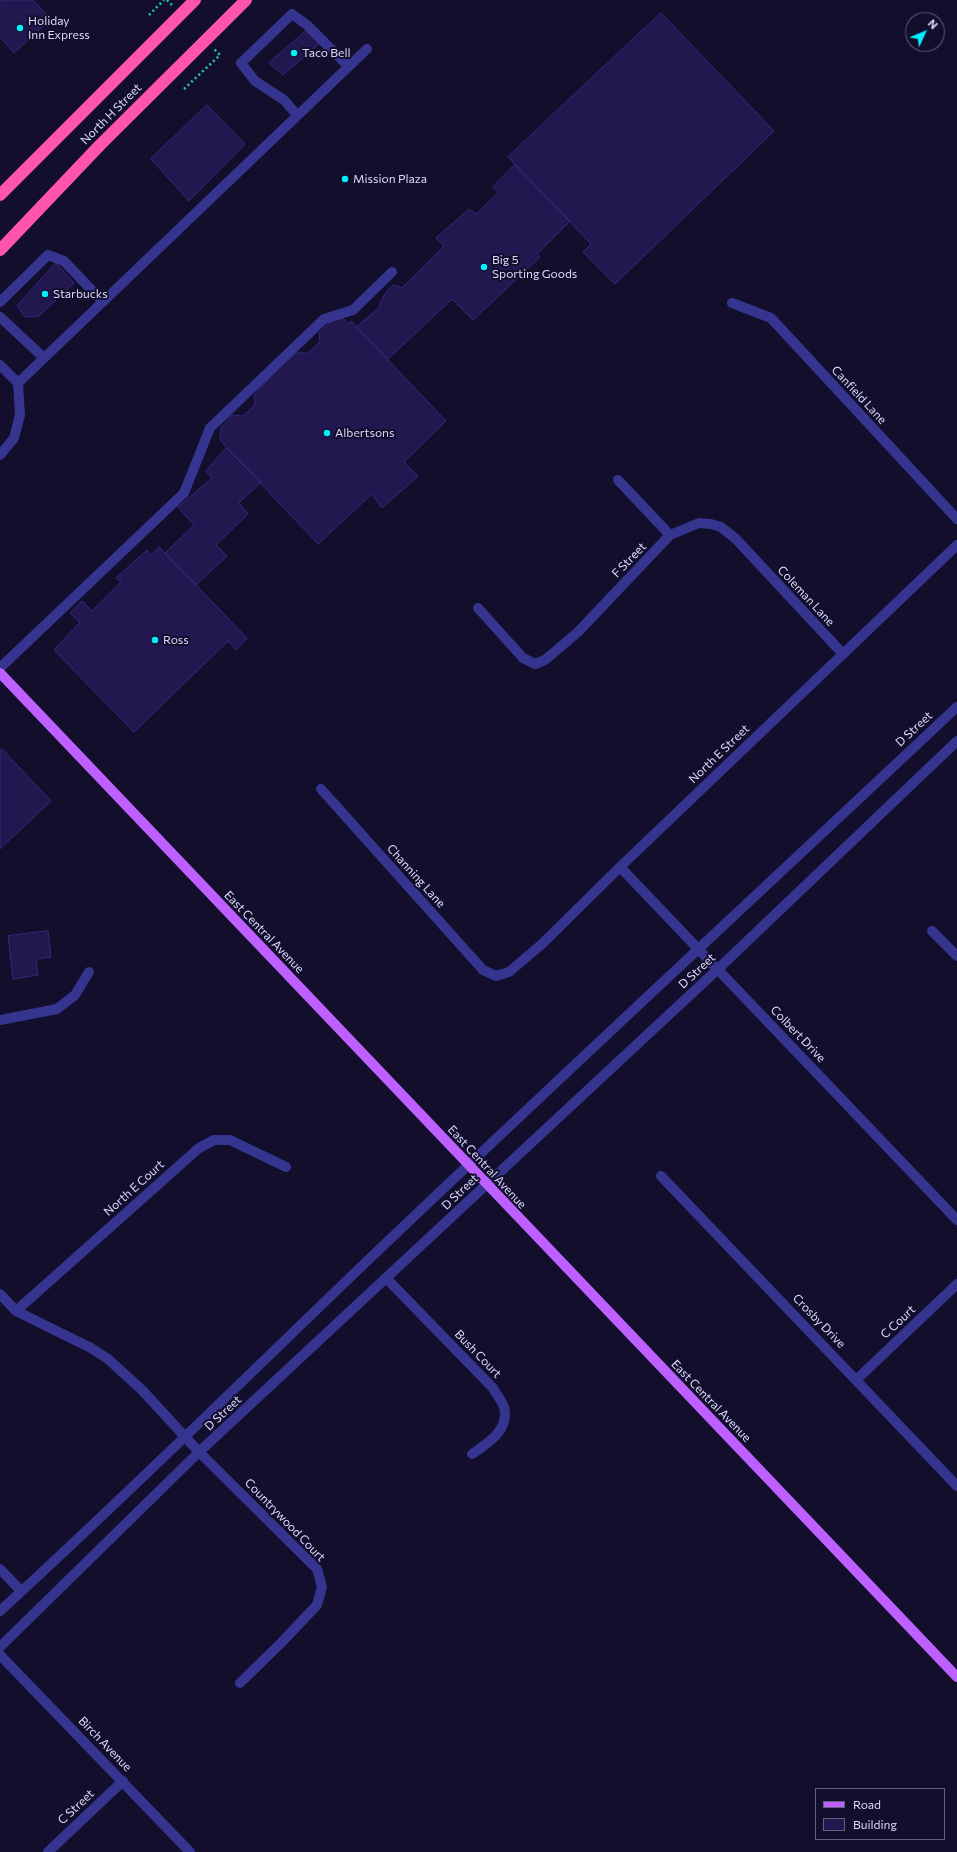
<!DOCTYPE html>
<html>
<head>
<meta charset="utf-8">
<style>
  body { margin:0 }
  #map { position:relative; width:957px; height:1852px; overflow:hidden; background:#120e2c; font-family:Commissioner,sans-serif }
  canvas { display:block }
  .legend { position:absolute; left:815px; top:1788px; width:130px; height:52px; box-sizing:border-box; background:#120e2c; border:1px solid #635f80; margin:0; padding:5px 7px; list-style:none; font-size:12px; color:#dcd9ff }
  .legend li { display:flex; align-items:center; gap:8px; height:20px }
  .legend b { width:20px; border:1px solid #635f80 }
  .north { position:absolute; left:905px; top:12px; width:40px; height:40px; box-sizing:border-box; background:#120e2c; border:1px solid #635f80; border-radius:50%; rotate:46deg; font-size:11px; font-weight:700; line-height:16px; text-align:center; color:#dcd9ff }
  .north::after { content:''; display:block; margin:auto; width:14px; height:18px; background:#05eeff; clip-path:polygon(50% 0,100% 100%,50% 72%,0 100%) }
</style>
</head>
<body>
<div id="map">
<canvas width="957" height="1852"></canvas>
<ul class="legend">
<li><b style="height:5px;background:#be60ff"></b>Road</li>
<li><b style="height:11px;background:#22184f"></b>Building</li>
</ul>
<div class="north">N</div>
</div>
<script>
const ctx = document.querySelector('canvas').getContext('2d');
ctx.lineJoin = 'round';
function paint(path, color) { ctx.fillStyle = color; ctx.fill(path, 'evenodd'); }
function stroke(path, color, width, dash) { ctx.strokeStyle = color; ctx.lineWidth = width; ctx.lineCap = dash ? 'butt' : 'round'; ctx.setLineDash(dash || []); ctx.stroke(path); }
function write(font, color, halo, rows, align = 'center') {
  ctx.font = font + ' Commissioner,sans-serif'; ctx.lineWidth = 4; ctx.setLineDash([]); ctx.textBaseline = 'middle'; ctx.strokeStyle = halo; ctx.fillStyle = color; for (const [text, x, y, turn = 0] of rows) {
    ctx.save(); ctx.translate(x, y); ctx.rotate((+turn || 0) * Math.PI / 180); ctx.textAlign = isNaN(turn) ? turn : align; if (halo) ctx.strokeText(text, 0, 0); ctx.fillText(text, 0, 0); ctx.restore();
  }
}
const building = new Path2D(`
  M0,0H33L51,19L14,53L0,37Z
  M661,13L774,131L615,284L583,252L591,244L508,157Z
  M306,31L319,44L283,75L269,63Z
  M207,105L245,144L189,201L151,159Z
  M515,165L570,221L537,254L540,257L473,320L452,299L388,359L356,327L379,308L381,301L387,291L394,285L402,288L444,246L436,238L469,209L476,214L499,192L493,187Z
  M56,263L74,283L39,316L25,317L17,306Z
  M344,319L348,324L351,321L446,421L404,462L418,476L382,508L372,494L318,544L227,448L220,439L221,428L232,415L243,416L255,405L254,395L283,363L297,353H308L320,342L319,333L332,320Z
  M227,448L261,482L239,503L248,514L216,545L227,556L196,585L165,553L194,525L178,507L212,478L206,471Z
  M159,547L247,638L236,650L228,641L134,732L54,650L80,622L70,613L82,601L92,611L121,582L116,578L147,550L151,555Z
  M2,749L51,801L0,849V751Z
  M48,931L51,957L36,959L38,975L13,979L8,936Z`);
paint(building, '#22184f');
stroke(building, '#36287d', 1);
stroke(new Path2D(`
  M167,0L172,5
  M149,15L164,0
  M184,89L220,55L214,49`), '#24c8b9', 2.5, [2, 3]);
stroke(new Path2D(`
  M297,115L284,100L255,81L241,63L292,14L307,25L348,66
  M0,302L48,255L64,261L103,302
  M732,303L771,318L957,519
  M0,317L44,358
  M0,365L18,383L20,415L14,438L0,455
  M18,383L367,49
  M618,480L670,535
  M478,608L523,658L535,664L545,660L578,632L670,535L699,523L711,524L721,527L736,539L843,654
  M0,668L184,493L210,428L324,319L353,310L392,272
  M321,789L483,970L496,976L509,972L542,944L620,867L957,545
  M620,867L957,1220
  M932,931L957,956
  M0,1020L57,1009L75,995L89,972
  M661,1176L957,1486
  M387,1279L493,1388C496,1394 502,1401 504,1407C510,1430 488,1443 472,1454
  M0,1294L16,1311L91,1348L108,1359L142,1390L199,1452L317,1569L322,1587L317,1605L281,1643L240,1683
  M16,1311L199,1148L214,1140H230L286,1167
  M857,1379L957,1284
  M0,1569L21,1591
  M0,1611C124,1498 243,1380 364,1264C560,1077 759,893 957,707
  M0,1647L199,1452L718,969L957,741
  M0,1655L190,1852
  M48,1852L123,1781`), '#35358f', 10);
stroke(new Path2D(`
  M0,673L957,1677`), '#be60ff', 10);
stroke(new Path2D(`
  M0,195L195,0
  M0,250L100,145L246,0`), '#ff54ac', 12);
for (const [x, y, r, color] of [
  [20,28,4,"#05eeff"],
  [294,53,4,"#05eeff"],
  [345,179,4,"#05eeff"],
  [484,267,4,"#05eeff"],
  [45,294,4,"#05eeff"],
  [327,433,4,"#05eeff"],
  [155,640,4,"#05eeff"]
]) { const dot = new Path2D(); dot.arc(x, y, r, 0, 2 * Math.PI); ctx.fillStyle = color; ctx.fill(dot); stroke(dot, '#120e2c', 1.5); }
write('12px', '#dcd9ff', '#120e2c', [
  ["Holiday",28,21],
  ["Inn Express",28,35],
  ["Taco Bell",302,53],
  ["Mission Plaza",353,179],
  ["Big 5",492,260],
  ["Sporting Goods",492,274],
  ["Starbucks",53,294],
  ["Albertsons",335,433],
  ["Ross",163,640]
], 'left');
write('12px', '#dcd9ff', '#120e2c', [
  ["North H Street",111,114,-45],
  ["Canfield Lane",859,395,47],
  ["F Street",629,560,-46],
  ["Coleman Lane",806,596,47],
  ["D Street",914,729,-43],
  ["North E Street",719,754,-44],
  ["Channing Lane",416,876,48],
  ["East Central Avenue",264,932,46],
  ["D Street",697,971,-43],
  ["Colbert Drive",798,1034,46],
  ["East Central Avenue",487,1167,47],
  ["North E Court",134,1188,-42],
  ["D Street",460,1192,-44],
  ["Crosby Drive",819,1321,46],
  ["C Court",898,1322,-43],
  ["Bush Court",478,1354,46],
  ["East Central Avenue",711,1401,46],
  ["D Street",223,1413,-43],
  ["Countrywood Court",285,1520,46],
  ["Birch Avenue",105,1744,46],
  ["C Street",76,1807,-43]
]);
</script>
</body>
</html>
